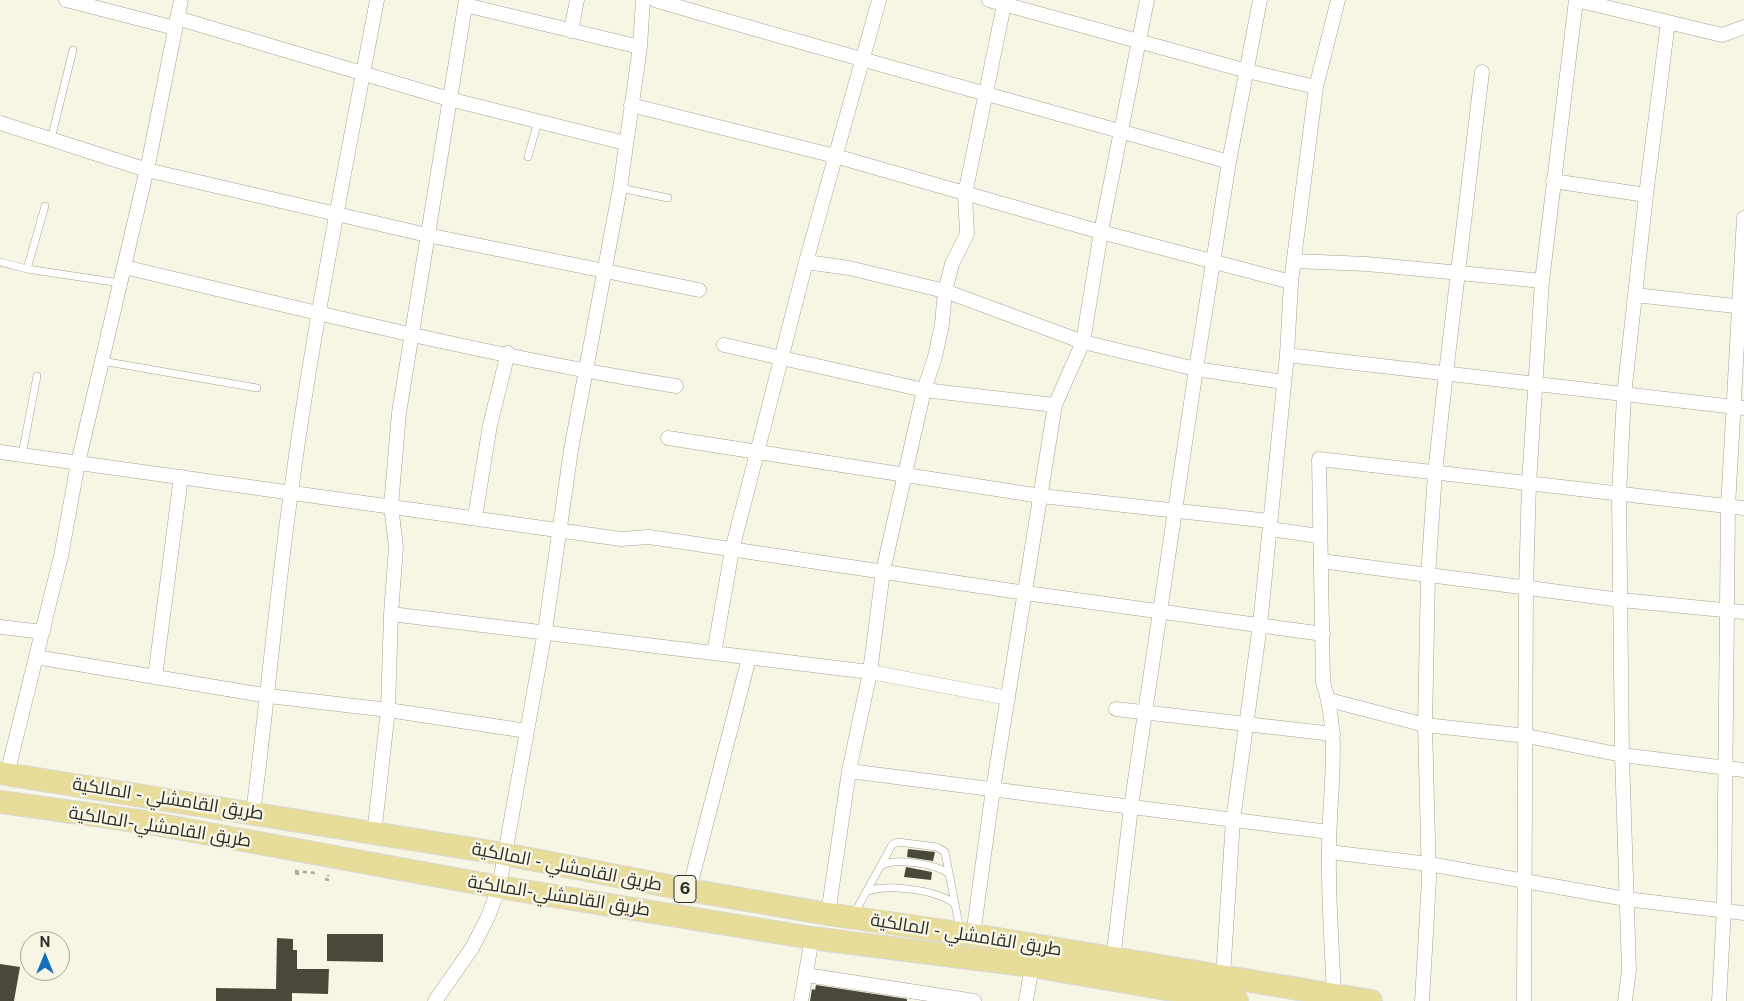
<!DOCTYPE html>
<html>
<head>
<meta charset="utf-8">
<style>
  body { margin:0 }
  #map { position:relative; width:1744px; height:1001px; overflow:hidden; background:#f7f5e4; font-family:"Public Sans",sans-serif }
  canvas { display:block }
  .north { position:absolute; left:20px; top:931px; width:50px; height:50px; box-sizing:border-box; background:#f7f5e4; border:1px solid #a6a598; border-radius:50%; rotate:0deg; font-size:14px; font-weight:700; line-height:20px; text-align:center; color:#2d2c26 }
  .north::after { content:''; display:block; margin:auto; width:18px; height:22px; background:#1270bc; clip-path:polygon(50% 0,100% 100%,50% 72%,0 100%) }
</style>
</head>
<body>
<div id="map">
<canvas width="1744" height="1001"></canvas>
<div class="north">N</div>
</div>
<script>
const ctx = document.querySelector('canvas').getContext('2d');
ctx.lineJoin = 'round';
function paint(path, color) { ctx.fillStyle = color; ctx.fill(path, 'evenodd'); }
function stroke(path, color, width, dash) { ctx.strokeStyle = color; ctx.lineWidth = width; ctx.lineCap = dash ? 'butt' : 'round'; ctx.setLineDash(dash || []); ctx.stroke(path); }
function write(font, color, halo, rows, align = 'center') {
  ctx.font = font + ' "Public Sans",Cairo,sans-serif'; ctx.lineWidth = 5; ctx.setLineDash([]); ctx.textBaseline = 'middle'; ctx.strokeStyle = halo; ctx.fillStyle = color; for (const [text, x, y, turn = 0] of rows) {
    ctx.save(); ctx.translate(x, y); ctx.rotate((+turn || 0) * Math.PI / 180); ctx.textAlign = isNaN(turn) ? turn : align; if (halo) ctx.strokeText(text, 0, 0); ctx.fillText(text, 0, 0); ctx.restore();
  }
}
paint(new Path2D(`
  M908,849L935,852L933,861L907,857Z
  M906,867L932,872L931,880L904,877Z
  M327,934H383V962L327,961Z
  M277,938L293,939V950H297V969H329L328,994L292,993V1001H216V988L276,989Z
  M0,964L20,967L14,1001H0Z
  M816,985L907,999V1001H810L812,989L815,990Z`), '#4a483a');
const service = new Path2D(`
  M51,139L73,50
  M528,157L538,121
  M620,188L668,198
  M0,262L27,269L120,283
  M27,269L45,206
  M102,361L257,388
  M22,455L37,376
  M881,866C893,857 937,864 949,874
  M866,892C887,883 937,890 955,904
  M854,914L892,845L898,842L937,847L945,852L960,930`);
const minor = new Path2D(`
  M66,0L175,28
  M655,0C845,56 1037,107 1229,162
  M989,0L1247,71L1316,87
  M465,5L640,47
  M177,18L449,99L625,143
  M571,31L577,0
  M631,105L835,156L1101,232L1291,282
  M0,123L147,170L427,235L699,290
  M1553,181L1646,195
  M1294,261L1367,264L1542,281
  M806,262L849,268L945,291L1083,342L1196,369L1284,382
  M124,267C307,310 490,357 676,386
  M1635,295L1744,307
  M724,345L924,390L1055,405
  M1287,355L1744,408
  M668,438L1041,496L1270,521
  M0,452L621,539L649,537L1026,593L1323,634
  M475,517L490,425L508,353
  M1270,529L1319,536
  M1321,561L1621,600L1744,612
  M391,614L870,672L1008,698
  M0,627L43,632
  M714,653L732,550L806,262L879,0
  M36,657L269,696L388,710L527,731
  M155,677L181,477
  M1329,700L1425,725L1527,736L1622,755L1744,770
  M1116,709L1333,734
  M849,771L1329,832
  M7,774L61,556L78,463L149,160L181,0
  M253,813C267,706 276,599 291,492C313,327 346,164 377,0
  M374,834L388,710L391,614L396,547L391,506L399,413L466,0
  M1329,852L1429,864L1626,899L1744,913
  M689,890L749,658
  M828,914L849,771L870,672L883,571L924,390L935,357L942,324L945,291L952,264L967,234L965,194L1005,0
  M973,935L993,789L1055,405L1083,342L1101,232L1147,0
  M1113,959L1131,807L1196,369L1229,162L1260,0
  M806,975L974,1001
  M1223,976L1233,820L1260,625L1287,355L1291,282L1316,87L1338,0
  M1334,995C1332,947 1328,898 1329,850C1329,794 1341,736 1323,682L1319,459L1744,508
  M435,1001L472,948L488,917L499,887L545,631L571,450L620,188L640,47L643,0
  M801,1001L812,938
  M1026,1001L1032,966
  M1422,1001L1429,880L1425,725L1428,576L1435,473L1446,373L1482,72
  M1524,1001L1526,588L1529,483L1542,281L1576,0L1722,35L1744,27
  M1625,1001L1629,970L1622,755L1619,495L1624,395L1646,195L1668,22
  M1719,1001L1724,909L1728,507L1744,218`);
const trunk = new Path2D(`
  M0,773L504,854L689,890L828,914L986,937L1371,1001
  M0,802L144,822L499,887L812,938L1032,966L1237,1001`);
stroke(service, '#a5a393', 8);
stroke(minor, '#a5a393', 15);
stroke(trunk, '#d9d9d8', 24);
stroke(new Path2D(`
  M299,874L294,873V871L315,873
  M325,879L329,880L328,875`), '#a9a89b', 2.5, [4, 4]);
stroke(service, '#fff', 7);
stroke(minor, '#fff', 14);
stroke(trunk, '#e8dc9b', 22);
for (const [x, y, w] of [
  [685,889,22]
]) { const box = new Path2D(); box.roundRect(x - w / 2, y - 13.5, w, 27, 4); ctx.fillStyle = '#f7f5e4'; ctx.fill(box); stroke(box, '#2d2c26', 1); }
write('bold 16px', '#2d2c26', null, [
  ["6",685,889]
]);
write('18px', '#2d2c26', '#f7f5e4', [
  ["طريق القامشلي - المالكية",168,799,9],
  ["طريق القامشلي-المالكية",160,827,9],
  ["طريق القامشلي - المالكية",567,867,11],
  ["طريق القامشلي-المالكية",559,896,9],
  ["طريق القامشلي - المالكية",966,935,9]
]);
</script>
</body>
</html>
